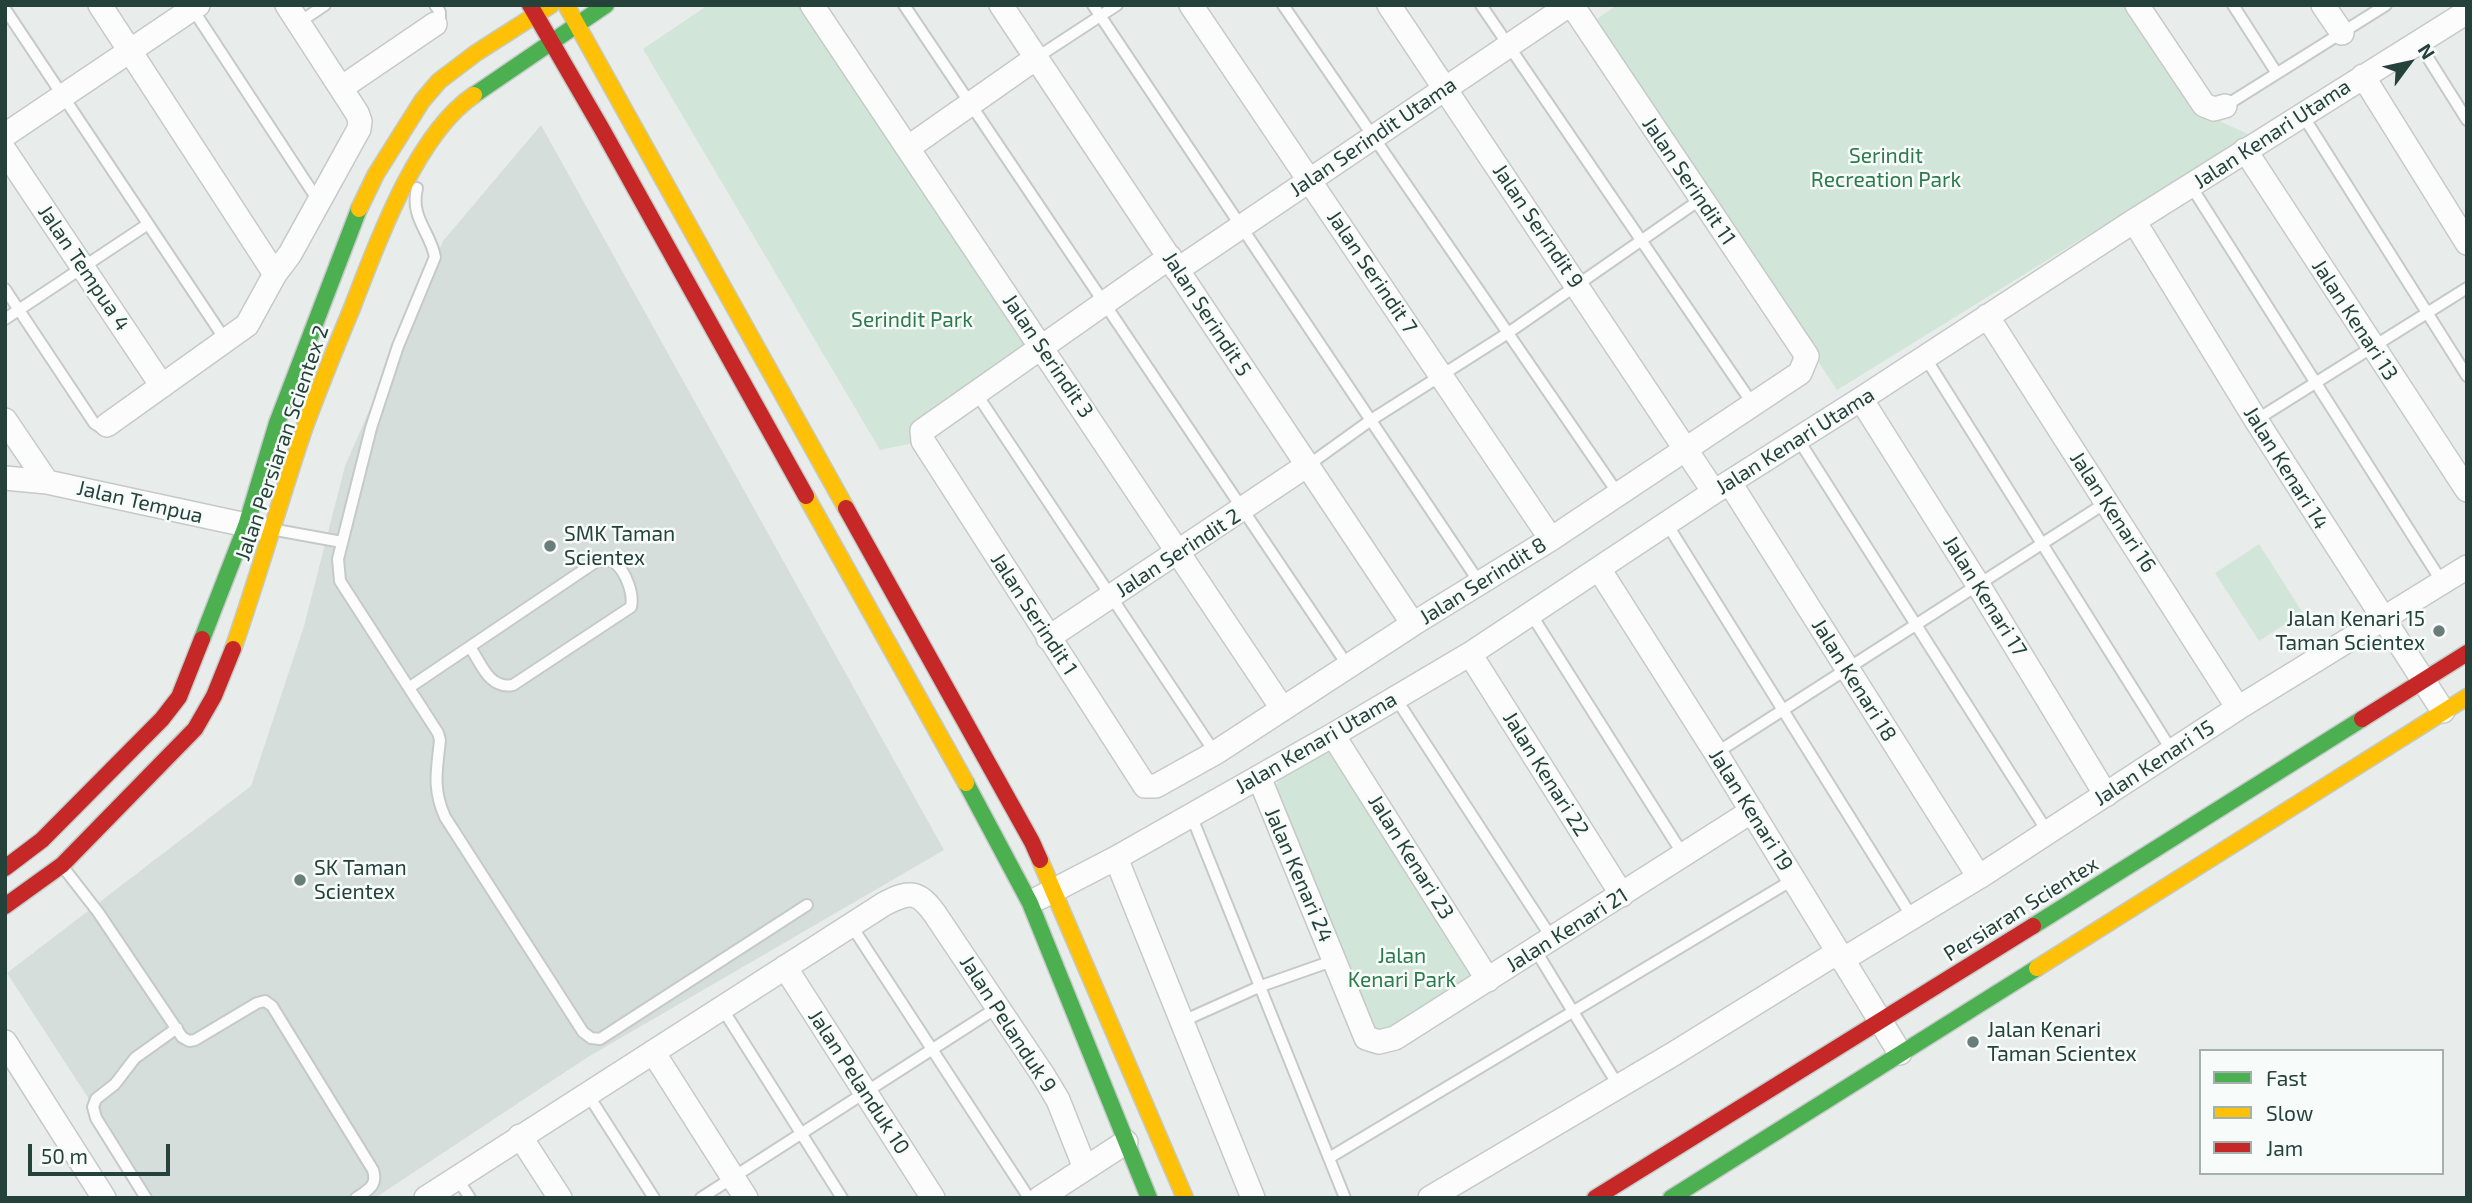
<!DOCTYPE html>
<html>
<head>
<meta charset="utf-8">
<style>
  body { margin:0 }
  #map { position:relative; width:2472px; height:1203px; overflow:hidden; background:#e8edeb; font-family:"Exo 2",sans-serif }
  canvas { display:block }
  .frame { position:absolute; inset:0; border:7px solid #24423a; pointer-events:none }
  .legend { position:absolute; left:2199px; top:1049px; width:245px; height:126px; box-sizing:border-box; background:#f7fbf9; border:2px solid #a3b1ad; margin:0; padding:9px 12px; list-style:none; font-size:21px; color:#24423a }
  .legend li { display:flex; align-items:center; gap:14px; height:35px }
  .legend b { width:35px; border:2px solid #a3b1ad }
  .north { position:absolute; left:2374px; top:28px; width:70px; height:70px; -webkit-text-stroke:5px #f7fbf9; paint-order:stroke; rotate:57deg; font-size:19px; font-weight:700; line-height:28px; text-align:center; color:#24423a }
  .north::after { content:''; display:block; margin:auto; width:24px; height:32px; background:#24423a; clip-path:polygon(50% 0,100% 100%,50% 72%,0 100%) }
  .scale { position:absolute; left:28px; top:1144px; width:142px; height:32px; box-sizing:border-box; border:4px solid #24423a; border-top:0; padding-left:9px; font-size:21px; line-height:24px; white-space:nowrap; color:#24423a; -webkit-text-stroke:5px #f7fbf9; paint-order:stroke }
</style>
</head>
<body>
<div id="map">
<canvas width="2472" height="1203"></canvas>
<div class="frame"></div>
<ul class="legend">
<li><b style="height:9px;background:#4caf50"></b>Fast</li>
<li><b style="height:9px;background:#ffc107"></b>Slow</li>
<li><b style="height:9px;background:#c62828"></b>Jam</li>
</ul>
<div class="north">N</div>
<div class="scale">50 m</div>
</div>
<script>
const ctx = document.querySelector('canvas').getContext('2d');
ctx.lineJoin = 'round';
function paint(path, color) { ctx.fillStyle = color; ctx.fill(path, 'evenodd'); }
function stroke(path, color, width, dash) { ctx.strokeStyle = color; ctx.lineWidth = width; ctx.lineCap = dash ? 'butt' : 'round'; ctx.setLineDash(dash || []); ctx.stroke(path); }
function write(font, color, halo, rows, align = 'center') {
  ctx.font = font + ' "Exo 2",sans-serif'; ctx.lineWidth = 5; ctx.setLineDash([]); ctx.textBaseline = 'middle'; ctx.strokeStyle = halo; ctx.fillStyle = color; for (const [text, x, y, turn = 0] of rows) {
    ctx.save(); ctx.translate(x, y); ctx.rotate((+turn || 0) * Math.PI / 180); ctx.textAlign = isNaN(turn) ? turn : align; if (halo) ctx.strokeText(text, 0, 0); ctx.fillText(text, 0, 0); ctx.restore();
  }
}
paint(new Path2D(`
  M541,125L944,850L588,1057L375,1198H153L7,973L251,786L304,626L345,466L443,241Z`), '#d6dedb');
paint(new Path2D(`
  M708,5H812L1043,348L923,441L880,450L643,49Z
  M1617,5H2142L2217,120L2250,135L1837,390L1594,21Z
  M2259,544L2303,613L2259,641L2215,573Z
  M1331,748L1471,971L1475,987L1379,1042L1299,856L1300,845L1286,833L1278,812L1275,786L1293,763Z`), '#d1e6d8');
const lane = new Path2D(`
  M904,5L1348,666
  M1093,5L1479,582
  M1283,5L1619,495
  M1481,5L1752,403
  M2233,5L2276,72
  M192,8L319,202
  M5,9L226,341
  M298,23L325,5
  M435,24L440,20V12L435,5
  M2418,42L2467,120
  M1036,58L1117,5
  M2225,106L2386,5
  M2302,114L2467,376
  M2191,186L2442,582
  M417,188C410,218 430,231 435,257L398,346L371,428L338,559L340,581L438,733L440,740C437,770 432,788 445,817L583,1032L591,1038L600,1039L807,905
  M5,289L94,423L100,427L107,425
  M5,319L148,224
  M1925,357L2172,751
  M976,393L1215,753
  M2256,420L2467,288
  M1798,439L2047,831
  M1307,466L1371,420L1508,333L1701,199
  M1667,524L1912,917
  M276,530L342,542
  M1531,614L1684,856
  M410,687L597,561C603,561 610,559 615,563C626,572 634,594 631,607L513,685C489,689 482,665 470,647
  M1395,697L1553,940
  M1716,753L2107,502
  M1191,815L1345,1198
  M63,867L98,912L182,1037L189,1041L195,1040L257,1003L265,1001L272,1006L373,1170C378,1186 368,1190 356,1198
  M851,925L1029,1198
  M1536,951L1619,1087
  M722,1008L842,1198
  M1183,1021L1261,986L1335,960
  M587,1093L654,1198
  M1329,1158L1794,879
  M457,1178L470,1198
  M146,1198L96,1118L93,1107L96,1099L115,1084L135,1058L177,1028
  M701,1198L998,1007`);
const street = new Path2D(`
  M100,5L275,274
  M812,5L1282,708
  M1001,5L1413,624
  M1191,5L1551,539
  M1389,5L1714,492
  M2137,5L2204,105L2214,109L2225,106
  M2323,5L2342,33
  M2363,76L2467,243
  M341,88L435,24
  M5,135L198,5
  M909,147L1036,58
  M2245,150L2467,490
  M5,151L162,386
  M2134,221L2256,420L2443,711
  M1170,257L922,431L923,441L1145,786H1156L1215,753L1413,624L1551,539L1800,373L1807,356L1572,5
  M1177,270L1569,5
  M1987,316L2238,708
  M1861,399L1977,583L2106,795
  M5,420L47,482
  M107,425L247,325L275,274L290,254L359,129L360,121L357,113L287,5
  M5,478L47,482L260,528
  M1730,483L1979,877
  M1599,569L1716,753L1900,1053
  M1048,638L1306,466
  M1470,654L1622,895
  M1333,735L1488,980
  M1259,777L1366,1038L1379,1042L1395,1038L1752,811
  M1116,858L1253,1198
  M1039,898L1116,858L1333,735L1470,654L1714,492L1861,399L2134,221L2467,12
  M1842,960L1979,877L2238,708L2467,567
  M785,967L933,1198
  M5,1042L104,1198
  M653,1052L746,1198
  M520,1136L560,1198
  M426,1198L884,904C909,891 918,890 935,914L1043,1075L1058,1100L1085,1168
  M1040,1198L1126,1142
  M1430,1198L1675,1053L1838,952`);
const fast = new Path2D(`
  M474,95L606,5
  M202,639L246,526L277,423L359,209
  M966,783L1030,903L1149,1198
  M2033,926L2362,719
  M1671,1198L2037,968`);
const slow = new Path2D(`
  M566,5L846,508
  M359,209L376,174L422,101L439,81L476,53L551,5
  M806,496L966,783
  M233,649C258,577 279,504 303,432C318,390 335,349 352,308C377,243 416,134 474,95
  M1040,860L1185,1198
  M2037,968L2467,697`);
const jam = new Path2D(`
  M530,5L603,131L806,496
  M846,508L1032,842L1040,860
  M2362,719L2467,653
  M5,868L42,840L162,719L179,697L202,639
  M5,906L62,865L195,729L214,696L233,649
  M1595,1198L2033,926`);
stroke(lane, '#c5cac8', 14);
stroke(street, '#c5cac8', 26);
stroke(fast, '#c3cbc8', 19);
stroke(slow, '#c3cbc8', 19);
stroke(jam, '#c3cbc8', 19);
stroke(lane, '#fcfcfc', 10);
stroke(street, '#fcfcfc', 23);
stroke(fast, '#4caf50', 16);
stroke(slow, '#ffc107', 16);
stroke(jam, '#c62828', 16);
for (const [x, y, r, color] of [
  [550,546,7,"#697e78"],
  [2439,631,7,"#697e78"],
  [300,880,7,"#697e78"],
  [1973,1042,7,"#697e78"]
]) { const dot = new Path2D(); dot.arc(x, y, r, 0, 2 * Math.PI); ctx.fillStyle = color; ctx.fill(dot); stroke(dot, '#f7fbf9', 2.5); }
write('21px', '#24423a', '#f7fbf9', [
  ["Jalan Kenari Utama",2272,134,-33],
  ["Jalan Serindit Utama",1373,137,-34],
  ["Jalan Serindit 11",1689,181,56],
  ["Jalan Serindit 9",1538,226,56],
  ["Jalan Tempua 4",84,268,56],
  ["Jalan Serindit 7",1372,272,56],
  ["Jalan Serindit 5",1207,314,57],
  ["Jalan Kenari 13",2355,320,57],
  ["Jalan Serindit 3",1048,356,56],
  ["Jalan Kenari Utama",1795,441,-32],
  ["Jalan Persiaran Scientex 2",282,443,-71],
  ["Jalan Kenari 14",2286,468,58],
  ["Jalan Tempua",140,502,13],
  ["Jalan Kenari 16",2113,512,57],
  ["Jalan Serindit 2",1178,553,-33],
  ["Jalan Serindit 8",1483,581,-32],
  ["Jalan Kenari 17",1985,596,58],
  ["Jalan Serindit 1",1034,614,57],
  ["Jalan Kenari 18",1854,680,58],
  ["Jalan Kenari Utama",1316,743,-30],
  ["Jalan Kenari 15",2154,763,-33],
  ["Jalan Kenari 22",1546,774,58],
  ["Jalan Kenari 19",1751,810,58],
  ["Jalan Kenari 23",1411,857,58],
  ["Jalan Kenari 24",1299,875,67],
  ["Persiaran Scientex",2021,909,-32],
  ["Jalan Kenari 21",1567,930,-32],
  ["Jalan Pelanduk 9",1008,1024,57],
  ["Jalan Pelanduk 10",859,1082,57]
]);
write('21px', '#2d7a4b', '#f7fbf9', [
  ["Serindit",1886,156],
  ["Recreation Park",1886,180],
  ["Serindit Park",912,320],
  ["Jalan",1402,956],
  ["Kenari Park",1402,980]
]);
write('21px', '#24423a', '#f7fbf9', [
  ["SMK Taman",564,534],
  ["Scientex",564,558],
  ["Jalan Kenari 15",2425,619,"right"],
  ["Taman Scientex",2425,643,"right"],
  ["SK Taman",314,868],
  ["Scientex",314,892],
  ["Jalan Kenari",1987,1030],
  ["Taman Scientex",1987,1054]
], 'left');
</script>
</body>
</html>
